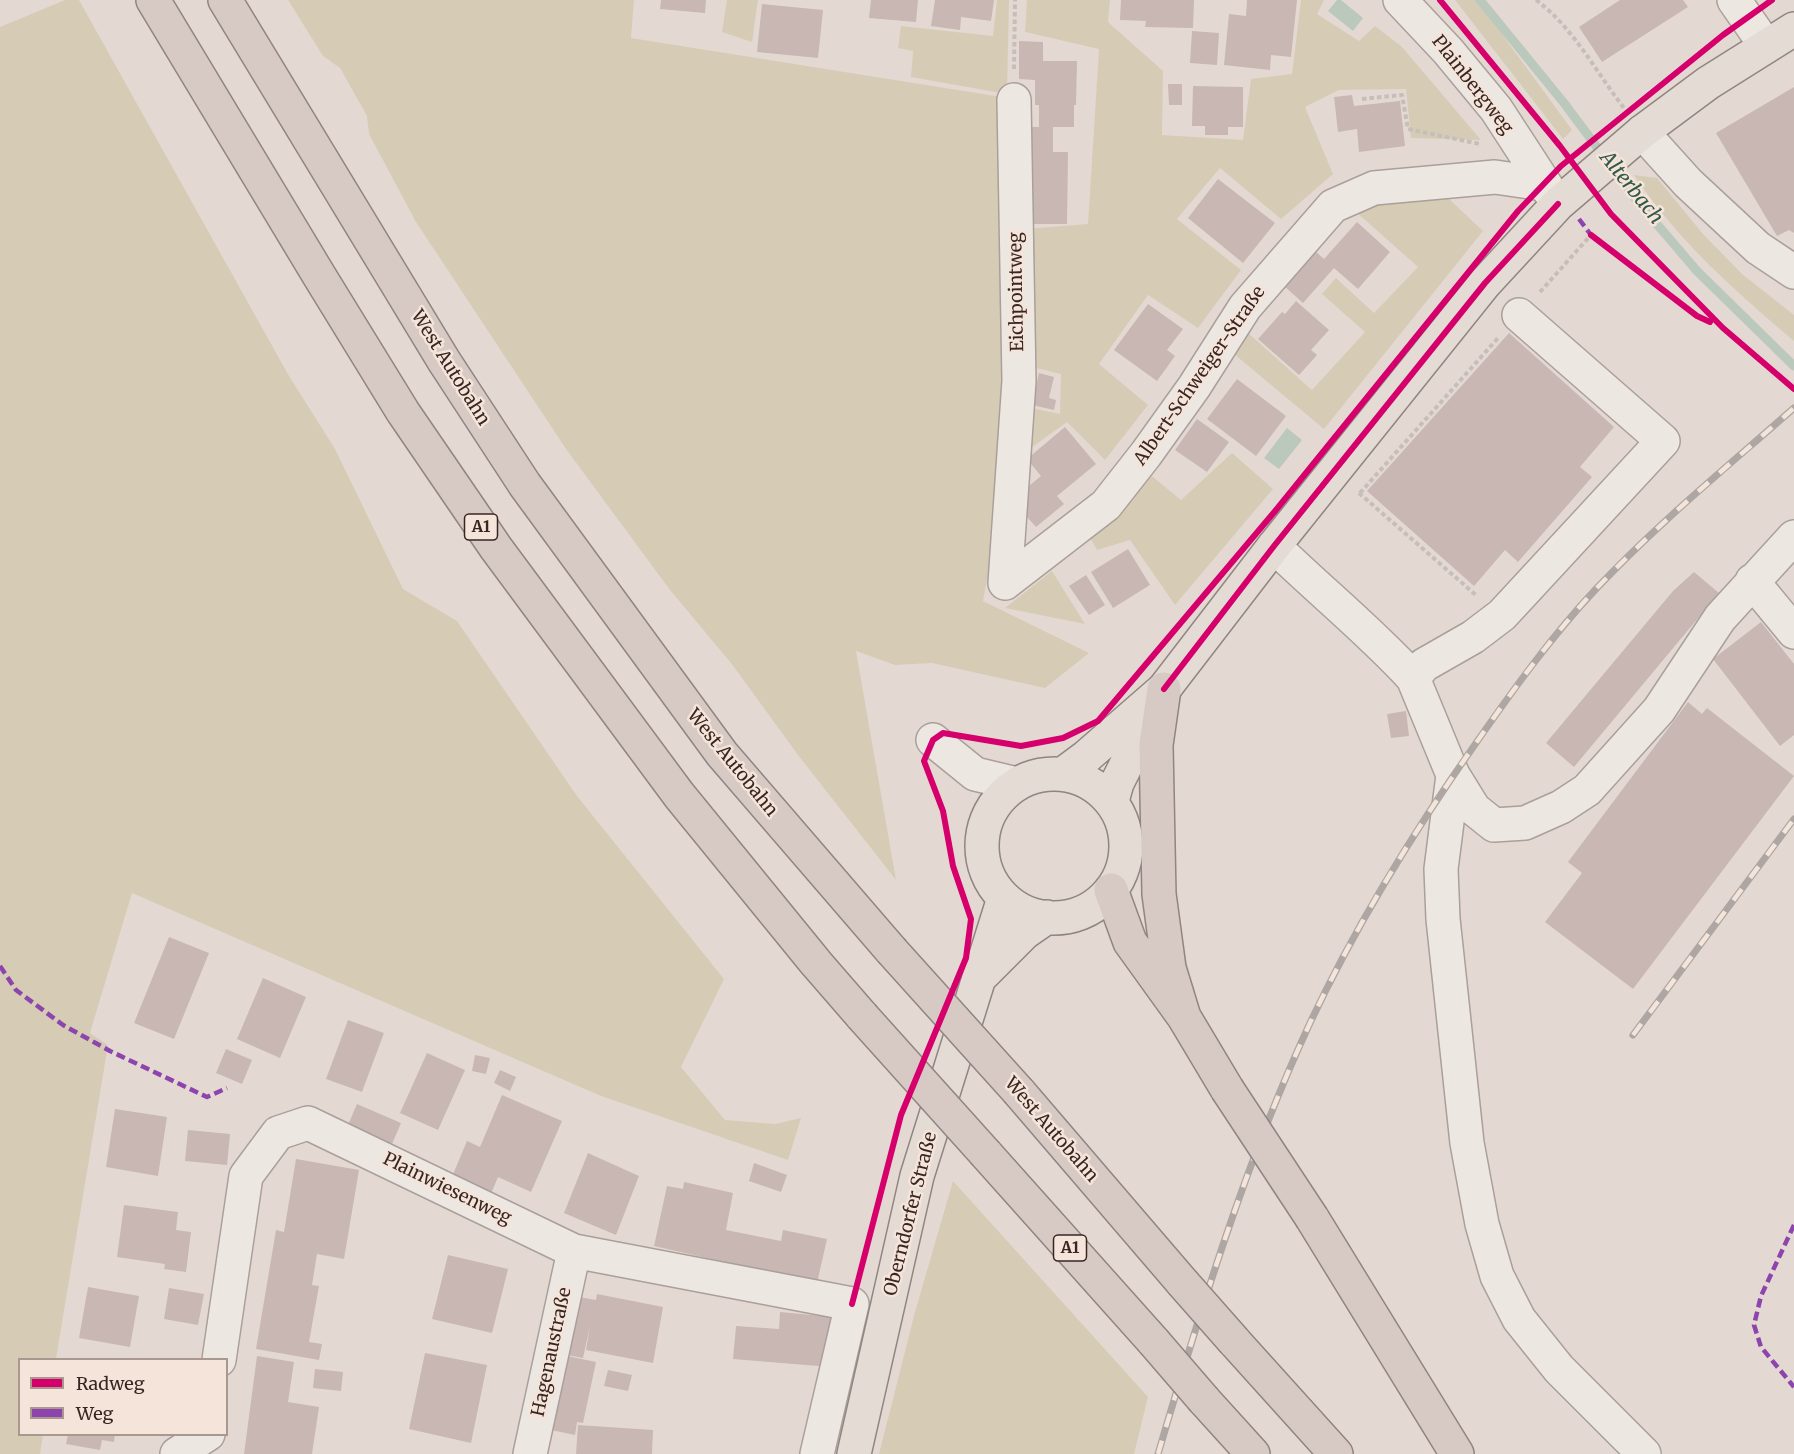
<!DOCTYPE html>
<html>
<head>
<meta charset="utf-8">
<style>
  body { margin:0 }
  #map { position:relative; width:1794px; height:1454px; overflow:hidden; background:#e4d9d2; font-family:Merriweather,serif }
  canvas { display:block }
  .legend { position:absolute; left:18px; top:1358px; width:210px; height:78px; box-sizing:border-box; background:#f4e4d9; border:2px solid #a99890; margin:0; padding:8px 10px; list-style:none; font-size:18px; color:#392622 }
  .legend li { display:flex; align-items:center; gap:12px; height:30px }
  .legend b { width:30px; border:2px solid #a99890 }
</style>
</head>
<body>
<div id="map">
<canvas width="1794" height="1454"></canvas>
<ul class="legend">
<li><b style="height:8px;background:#d6006c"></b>Radweg</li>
<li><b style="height:8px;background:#8e44ad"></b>Weg</li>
</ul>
</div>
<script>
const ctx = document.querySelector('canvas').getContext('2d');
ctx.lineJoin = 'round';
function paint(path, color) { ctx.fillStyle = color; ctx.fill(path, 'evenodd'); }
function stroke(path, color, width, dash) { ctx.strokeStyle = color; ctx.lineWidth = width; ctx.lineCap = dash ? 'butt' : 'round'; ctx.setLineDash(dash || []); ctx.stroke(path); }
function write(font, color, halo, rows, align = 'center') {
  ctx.font = font + ' Merriweather,serif'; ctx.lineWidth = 5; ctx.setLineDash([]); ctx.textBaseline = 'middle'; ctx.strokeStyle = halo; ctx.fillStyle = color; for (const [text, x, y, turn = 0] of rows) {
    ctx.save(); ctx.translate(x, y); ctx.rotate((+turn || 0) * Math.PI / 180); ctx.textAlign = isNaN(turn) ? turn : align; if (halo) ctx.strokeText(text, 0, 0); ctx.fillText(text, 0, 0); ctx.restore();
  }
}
paint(new Path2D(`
  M65,0H79L289,376L335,449L403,589L457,621L577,796L724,979L681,1067L725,1120L775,1124L801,1118L788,1160L601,1096L132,893L90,1033L108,1045L56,1359L20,1360V1434L43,1435L40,1454H0V27Z
  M288,0H634L631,38L1008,98L1012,311L1000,509L983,601L1089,653L1045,688L932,663L895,665L856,651L896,880L798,755L731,663L670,590L566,449L416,222L369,134L367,116L340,68L323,56Z
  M727,0H758L752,42L722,32Z
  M997,0H1009L1007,94L911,77L913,51L898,48L901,26L993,36Z
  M1027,0H1110L1108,22L1163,71L1162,135L1243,140L1251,79L1292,74L1301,0H1324L1317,14L1359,41L1375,26L1402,47L1481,140L1411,138L1406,89L1339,90L1305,107L1333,174L1281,219L1220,168L1177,219L1241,270L1198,328L1148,295L1099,364L1148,405L1105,460L1067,422L1021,455L1027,407L1060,414L1061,374L1032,367L1025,229L1088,224L1099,49L1025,32Z
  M1455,0H1477L1572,130L1563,139Z
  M1634,175L1657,178L1703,234L1742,274L1794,315V341C1734,290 1678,241 1634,175Z
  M1400,197H1447L1483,231L1324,429L1234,354L1247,332L1312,390L1365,332L1322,294L1336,278L1374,313L1418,267L1355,211Z
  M1232,453L1273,489L1175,605L1130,540L1097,550L1089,536L1152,476L1181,500Z
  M1052,571L1085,624L1005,608Z
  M953,1181L1148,1397L1134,1454H879L915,1312Z`), '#d6ccb5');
paint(new Path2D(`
  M1337,0H1341L1363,18L1353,31L1328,11Z
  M1287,428L1302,440L1279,469L1264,458Z`), '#bbc8bc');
stroke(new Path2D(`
  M1480,0L1564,103L1638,202L1697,271L1794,366`), '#bbc8bc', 9);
paint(new Path2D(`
  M661,0H706L705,13L660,9Z
  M871,0H918L916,22L869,18Z
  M935,0H994L991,21L961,17L960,30L931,26Z
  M1121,0H1194L1193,28L1145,27L1146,21L1120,20Z
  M1247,0H1297L1291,57L1271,55L1270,70L1224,65L1229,14L1246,16Z
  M1620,0H1683L1688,7L1602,62L1579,27Z
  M762,4L823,10L818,58L757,52Z
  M1192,31L1219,33L1217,65L1190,63Z
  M1019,41L1043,42V61H1077L1076,105H1074V127H1053V152H1068L1067,224H1026L1027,127H1039V105H1035V80L1019,79Z
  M1168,84H1182V105H1169Z
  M1193,86L1243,87V127H1228V135H1205V126H1192Z
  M1794,87V233L1789,230L1777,236L1716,133Z
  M1352,95L1354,106L1400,101L1405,146L1359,152L1357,129L1338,132L1334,97Z
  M1218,179L1275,223L1243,263L1188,218Z
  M1357,222L1390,252L1358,289L1334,268L1303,303L1283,285L1314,250L1324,259Z
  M1296,301L1329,330L1311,350L1317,355L1299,375L1258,339L1282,312L1285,314Z
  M1148,304L1183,329L1167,350L1175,356L1157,381L1114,350Z
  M1509,333L1614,427L1580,467L1592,477L1518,562L1505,550L1474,586L1367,491Z
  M1039,373L1054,377L1049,398L1056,400L1054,410L1032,405Z
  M1237,379L1286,416L1256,456L1207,419Z
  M1197,419L1229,442L1207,472L1175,450Z
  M1065,427L1096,464L1057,496L1064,504L1036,527L1012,500L1041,476L1027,459Z
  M1128,549L1150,585L1113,608L1091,572Z
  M1694,572L1719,593L1574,767L1546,743L1673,591Z
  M1086,575L1105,605L1089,615L1069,586Z
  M1761,622L1794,664V735L1780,746L1713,659Z
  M1688,702L1702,714L1707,708L1794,776L1633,989L1545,922L1582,873L1568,862Z
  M1406,711L1409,736L1391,738L1387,714Z
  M169,937L209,953L174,1039L134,1023Z
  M263,978L306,997L280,1058L237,1039Z
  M348,1020L384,1033L362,1092L326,1079Z
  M226,1049L252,1060L242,1084L216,1073Z
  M427,1053L465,1070L438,1130L400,1113Z
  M475,1055L490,1058L486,1074L472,1071Z
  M500,1070L516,1077L510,1091L494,1083Z
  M502,1095L562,1121L531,1192L498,1177L490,1196L451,1179L467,1141L480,1147Z
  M357,1104L401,1123L392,1144L348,1125Z
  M115,1109L167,1117L158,1176L106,1167Z
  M188,1130L230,1134L227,1165L185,1161Z
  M588,1153L639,1176L616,1235L564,1213Z
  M296,1159L359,1170L344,1259L317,1254L312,1285L319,1286L309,1342L322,1344L319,1360L256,1349L276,1230L284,1232Z
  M754,1163L787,1175L781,1192L749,1181Z
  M684,1182L733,1193L726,1230L781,1241L783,1230L827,1239L817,1283L654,1246L667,1186L683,1189Z
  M124,1205L178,1212L176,1230L191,1232L186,1272L164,1269L165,1264L117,1257Z
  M448,1255L508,1269L492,1333L432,1319Z
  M88,1287L139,1296L130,1347L79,1338Z
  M169,1288L204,1294L198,1325L164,1319Z
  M597,1294L663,1307L653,1363L586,1350L590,1326L583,1358L567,1355L579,1297L596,1300Z
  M780,1312L834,1317L830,1367L733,1359L736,1326L779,1329Z
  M425,1353L487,1365L471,1443L409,1429Z
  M257,1356L294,1362L288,1402L319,1407L312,1454H244Z
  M567,1356L596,1362L583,1423L577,1422L575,1435L551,1430Z
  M315,1369L343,1372L341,1391L313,1388Z
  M608,1370L632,1375L628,1391L604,1386Z
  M578,1425L653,1430L652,1454H576Z
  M68,1434H115L114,1442L102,1440L100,1450L66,1444Z`), '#c8b7b3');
const minor = new Path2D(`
  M1400,0L1448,51L1496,109L1552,195
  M1734,0L1766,46
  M1642,132L1688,183L1758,248L1794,272
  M1274,546C1319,590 1370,631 1413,678L1424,665L1473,637L1502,615L1663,441L1519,315
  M1752,581L1794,632
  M1005,583L1106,505L1146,454L1194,387L1245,307L1333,206L1374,188L1495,177L1543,184
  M1005,583L1019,381L1014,100
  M1413,678L1453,775L1474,809L1494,825L1525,823L1561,807L1587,790L1659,710L1720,618L1794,537
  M933,740L975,774L1017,784
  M1453,775L1441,869L1443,919L1467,1143L1482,1224L1497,1276L1519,1319L1559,1369L1644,1454
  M219,1360L246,1176L278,1133L308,1123L574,1251L852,1304L817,1454
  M177,1454L208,1434
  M530,1454L574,1251`);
const major = new Path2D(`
  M982 846a72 72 0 1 1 144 0a72 72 0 1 1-144 0Z
  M1063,774L1086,757L1164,689L1274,546L1485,283L1558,204L1642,132L1708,83L1794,29
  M1112,801L1117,783L1159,699
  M983,974L1024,933L1047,917
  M854,1454L917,1176L1004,898`);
const highway = new Path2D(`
  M153,0L320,277L403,412L496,548L679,795L816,963L862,1016
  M225,0L444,361L525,485L722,754L891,950
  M1164,689L1156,745L1159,894L1169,968L1184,1017
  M1111,890L1130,942L1184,1017L1227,1089
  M1019,1092L1182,1282
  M986,1154L1154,1342
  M1312,1218L1457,1454
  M1234,1341L1336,1454
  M1204,1400L1253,1454`);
stroke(minor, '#aa9f9a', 36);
stroke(major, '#908581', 36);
stroke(highway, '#908581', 36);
stroke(new Path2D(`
  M1536,0C1573,27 1596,72 1624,108
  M1014,69L1015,0
  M1362,99L1402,95L1408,129L1480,144
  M1540,292L1591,235
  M1359,493L1477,596
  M1360,493L1498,338`), '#c6beb9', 4, [4.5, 3]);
stroke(minor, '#ede7e2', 33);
stroke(major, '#e5dbd5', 33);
stroke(highway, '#d7c9c3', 33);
const rail = new Path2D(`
  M1633,1035L1794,819
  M1158,1454C1201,1308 1246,1161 1310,1023C1356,925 1414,831 1476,743C1513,690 1551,637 1595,590C1657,524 1727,467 1794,408`);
stroke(rail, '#ada6a2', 7);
stroke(rail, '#f4e4d9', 4.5, [14]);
const highwayBridge = new Path2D(`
  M891,950L1019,1092
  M862,1016L986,1154
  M1227,1089L1312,1218
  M1182,1282L1234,1341
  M1154,1342L1204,1400`);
stroke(highwayBridge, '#908581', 36, []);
stroke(highwayBridge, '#d7c9c3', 33);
stroke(new Path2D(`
  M1579,219L1591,235
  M0,966L16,990L63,1025L110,1051L207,1097L227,1088
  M1794,1225L1761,1296L1754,1325L1761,1347L1794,1387`), '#8e44ad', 4.5, [9, 4.5]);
stroke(new Path2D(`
  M1440,0L1560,146L1611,214L1723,328L1794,389
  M1591,235L1697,316L1710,322
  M1164,689L1274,546L1485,283L1558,204
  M852,1304L901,1115L966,958L971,919L953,866L943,811L924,761L933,740L943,733L1021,746L1063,738L1098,721L1276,510L1518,211L1561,166L1723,35L1772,0`), '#d6006c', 6);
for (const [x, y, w] of [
  [481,527,33],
  [1070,1248,33]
]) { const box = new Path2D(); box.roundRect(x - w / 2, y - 13, w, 26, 4.5); ctx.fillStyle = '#f4e4d9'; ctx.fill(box); stroke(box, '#392622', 1.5); }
write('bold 16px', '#392622', null, [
  ["A1",481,527],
  ["A1",1070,1248]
]);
write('18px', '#392622', '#f4e4d9', [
  ["Plainbergweg",1472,85,52],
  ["Eichpointweg",1017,292,-91],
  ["West Autobahn",450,368,58],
  ["Albert-Schweiger-Straße",1200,376,-55],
  ["West Autobahn",732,763,51],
  ["West Autobahn",1051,1130,49],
  ["Plainwiesenweg",447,1189,26],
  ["Oberndorfer Straße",911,1214,-76],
  ["Hagenaustraße",552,1352,-78]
]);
write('italic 20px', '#32584a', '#f4e4d9', [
  ["Alterbach",1631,188,51]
]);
</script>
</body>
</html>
